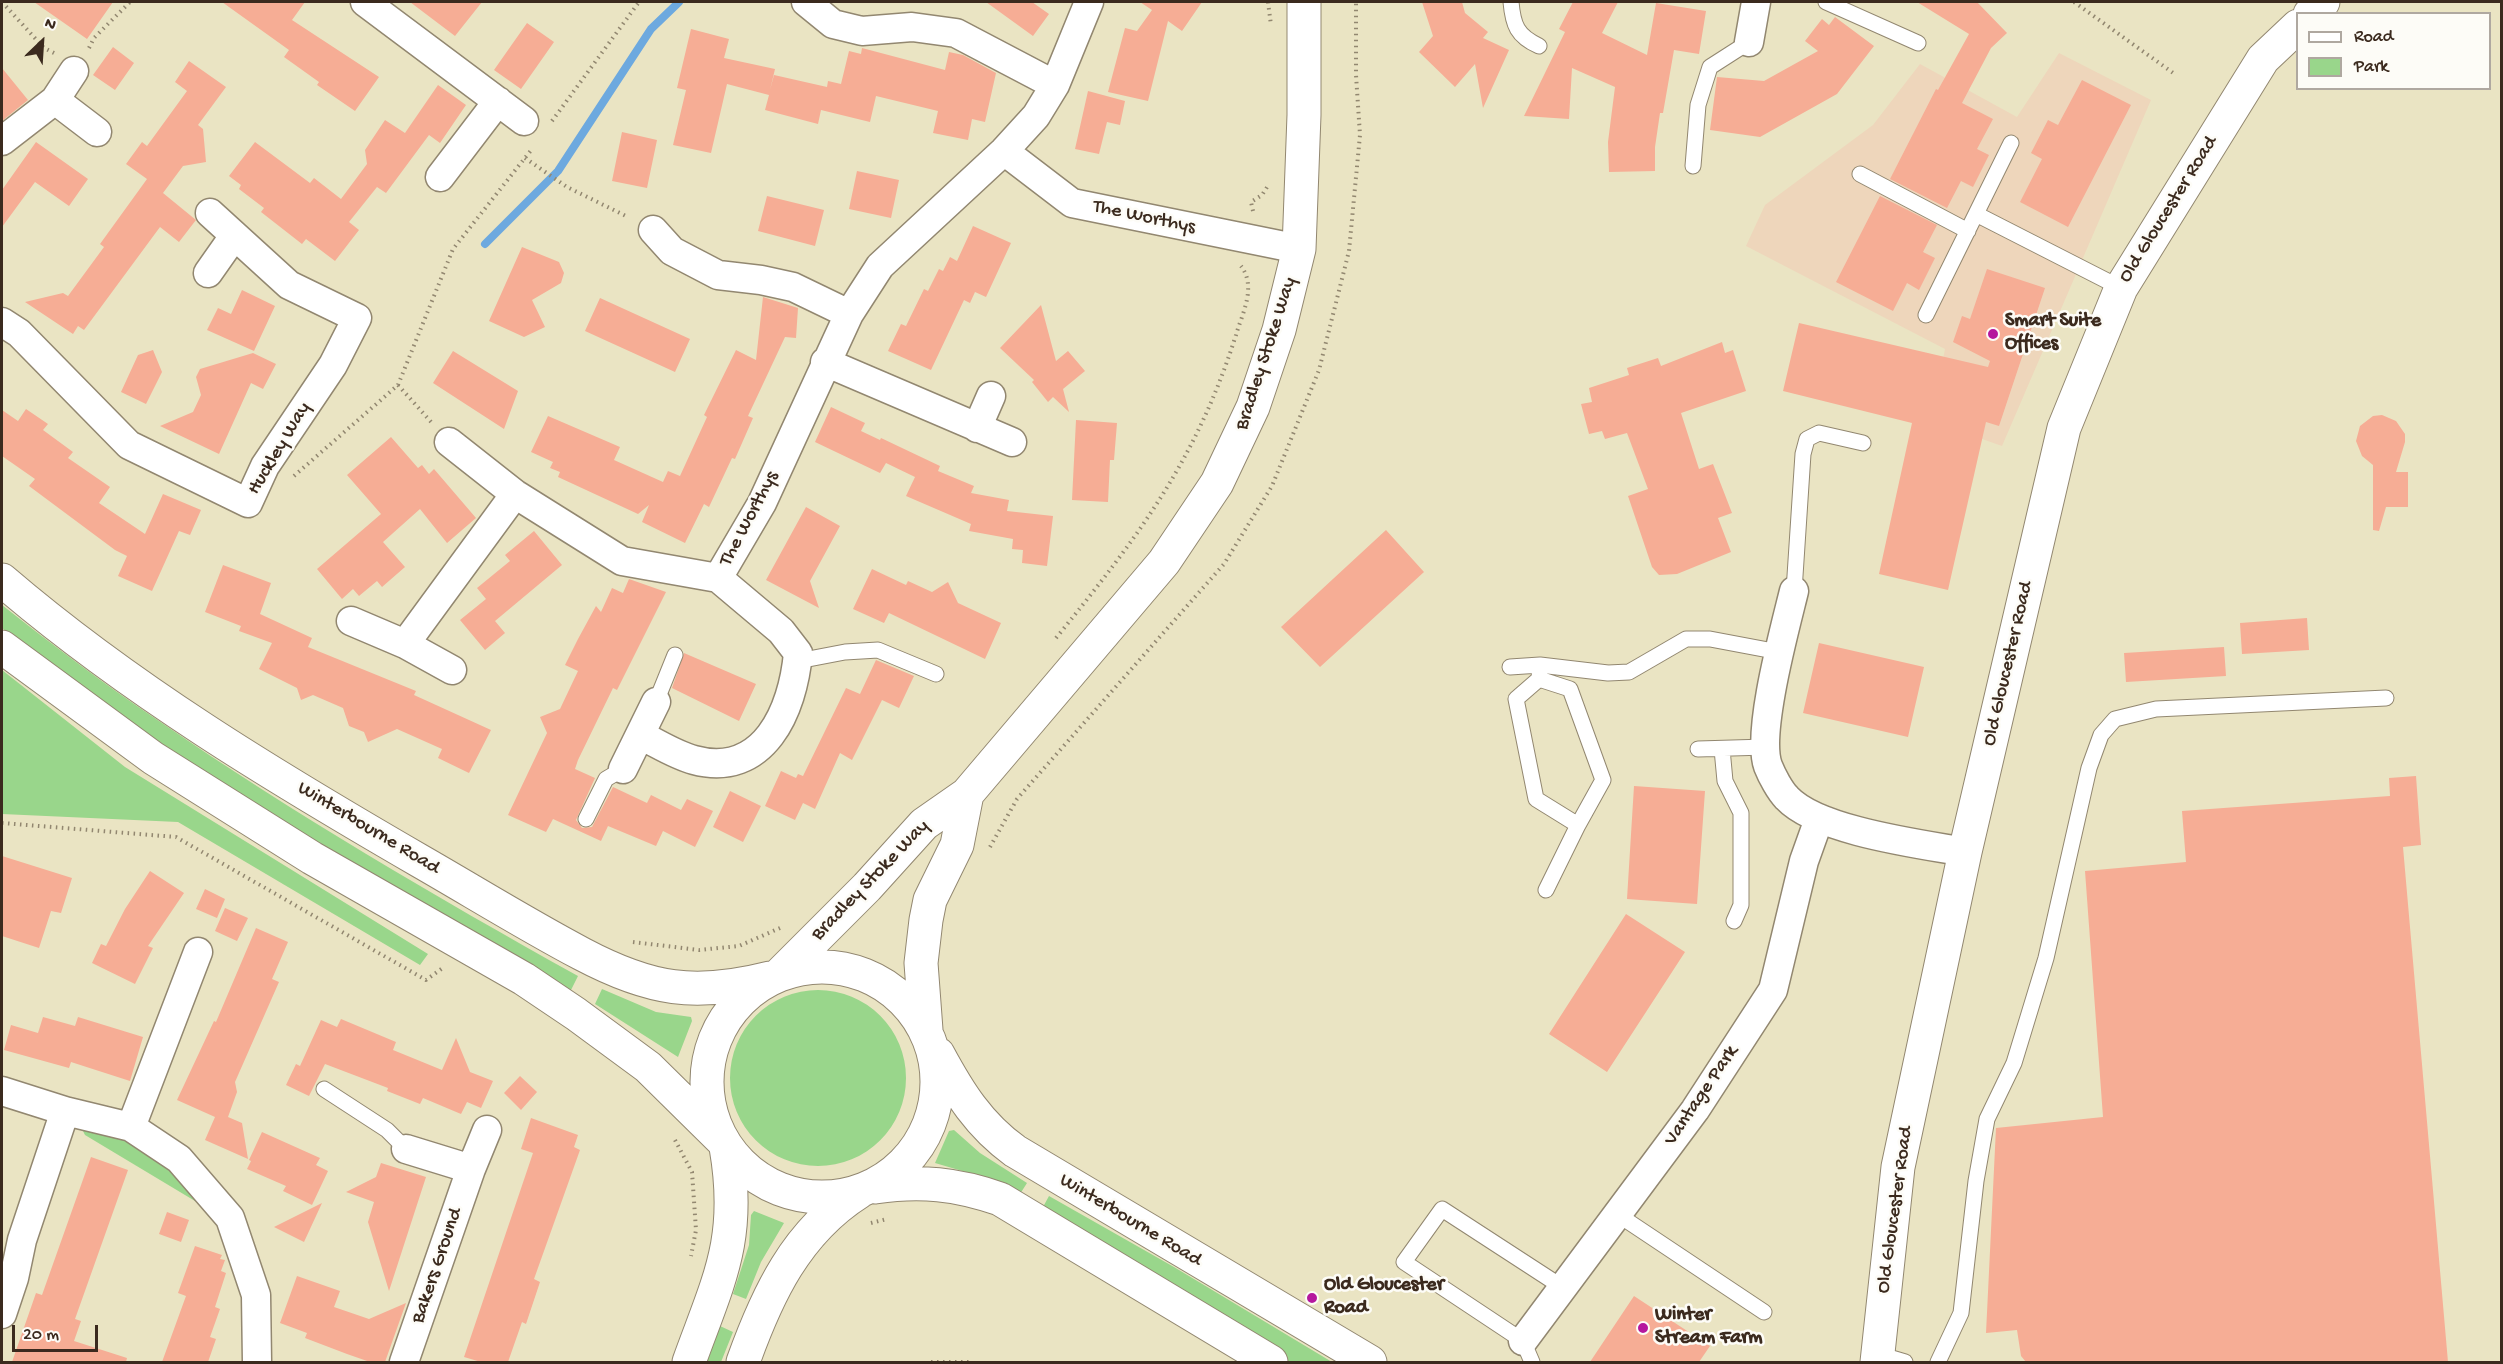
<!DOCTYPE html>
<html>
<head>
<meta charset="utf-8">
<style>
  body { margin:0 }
  #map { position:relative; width:2503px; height:1364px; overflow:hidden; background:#eae4c3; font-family:"Gochi Hand",sans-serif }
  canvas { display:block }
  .frame { position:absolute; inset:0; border:3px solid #3b2a1e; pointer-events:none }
  .legend { position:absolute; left:2296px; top:12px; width:195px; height:78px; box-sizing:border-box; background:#fdfcf7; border:2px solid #afa8a0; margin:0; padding:8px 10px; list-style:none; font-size:18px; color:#3b2a1e }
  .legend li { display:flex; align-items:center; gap:12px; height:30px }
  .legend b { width:30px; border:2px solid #afa8a0 }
  .north { position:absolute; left:12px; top:12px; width:60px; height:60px; -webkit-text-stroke:4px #fdfcf7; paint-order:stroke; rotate:25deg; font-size:16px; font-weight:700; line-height:24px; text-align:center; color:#3b2a1e }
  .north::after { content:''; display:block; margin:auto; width:21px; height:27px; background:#3b2a1e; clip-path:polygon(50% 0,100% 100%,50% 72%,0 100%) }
  .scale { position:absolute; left:12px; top:1325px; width:86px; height:27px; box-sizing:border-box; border:3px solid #3b2a1e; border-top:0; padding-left:8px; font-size:18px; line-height:21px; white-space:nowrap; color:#3b2a1e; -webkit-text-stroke:4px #fdfcf7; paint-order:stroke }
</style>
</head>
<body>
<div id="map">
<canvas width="2503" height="1364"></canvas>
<div class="frame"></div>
<ul class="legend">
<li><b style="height:8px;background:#fff"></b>Road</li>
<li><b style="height:16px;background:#99d68b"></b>Park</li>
</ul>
<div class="north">N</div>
<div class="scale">20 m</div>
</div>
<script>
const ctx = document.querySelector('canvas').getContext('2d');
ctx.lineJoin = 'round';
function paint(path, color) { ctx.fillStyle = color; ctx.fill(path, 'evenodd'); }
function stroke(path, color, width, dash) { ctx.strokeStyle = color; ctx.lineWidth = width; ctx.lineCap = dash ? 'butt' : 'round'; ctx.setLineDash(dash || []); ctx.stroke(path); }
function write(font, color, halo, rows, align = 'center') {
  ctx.font = font + ' "Gochi Hand",sans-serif'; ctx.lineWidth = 5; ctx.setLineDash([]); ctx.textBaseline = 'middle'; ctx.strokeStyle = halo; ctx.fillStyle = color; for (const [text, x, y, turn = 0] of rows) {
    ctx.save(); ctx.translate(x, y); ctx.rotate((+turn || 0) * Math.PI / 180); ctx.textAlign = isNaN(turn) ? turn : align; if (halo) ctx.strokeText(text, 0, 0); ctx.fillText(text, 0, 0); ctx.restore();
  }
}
paint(new Path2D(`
  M2059,53L2151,100L2002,446L1931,421L1945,349L1746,246L1765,205L1873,125L1920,64L2017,117Z`), '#eed6bb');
paint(new Path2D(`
  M2,605C53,645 105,685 159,721C294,814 436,897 578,976L571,990C377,877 177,770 2,628Z
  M2,670L125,767L428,954L420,965L178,822L2,814Z
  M602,989L656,1012L691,1017L692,1021L678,1057L595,1004Z
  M730 1078a88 88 0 1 1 176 0a88 88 0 1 1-176 0Z
  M82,1129L119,1136L167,1166L200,1200L195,1201L85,1135Z
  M954,1130L980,1153L1027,1183L1020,1194L993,1180L935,1163L949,1131Z
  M1049,1196L1174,1267L1332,1362H1290L1043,1207Z
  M754,1211L784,1223L761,1262L746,1299L733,1294L749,1245L751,1215Z
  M720,1326L733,1332L721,1362H707Z`), '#99d68b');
stroke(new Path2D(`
  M485,244L558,171L651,29L679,2`), '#6da9df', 8);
paint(new Path2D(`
  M34,2H113L87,39Z
  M222,2H305L292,20L379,77L355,111L317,85L319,82L284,57L289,50Z
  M410,2H482L455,36Z
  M986,2H1032L1049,14L1033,36Z
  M1140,2H1202L1182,31L1168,21L1148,101L1108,92L1125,28L1137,31L1152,10Z
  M1422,2H1462L1465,13L1488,32L1483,38L1509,50L1483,108L1475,64L1455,87L1419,52L1433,36Z
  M1573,2H1618L1602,33L1647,55L1656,3L1706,11L1699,54L1674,50L1663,113H1660L1655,147V171L1609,172L1608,142L1615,87L1572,68L1569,119L1524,116L1565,32L1559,29Z
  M1917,2H1977L2007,33L1991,48L1962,103L1993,119L1977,149L1989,155L1973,187L1961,181L1947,208L1890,179L1936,89L1938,90L1969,34Z
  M1835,17L1874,46L1837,94L1760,137L1710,130L1717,77L1764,81L1818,51L1805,41L1822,19L1829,25Z
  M527,23L554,42L521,89L494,70Z
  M691,29L729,39L724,58L775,69L770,90L774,75L827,87L828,81L841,84L849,51L861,54L862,48L945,70L949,52L963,55L996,73L985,122L972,119L968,140L933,133L938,111L876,96L870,122L821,110L818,124L765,110L769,95L727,84L711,153L673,145L686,90L677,88Z
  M113,47L134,63L115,90L93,75Z
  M189,61L226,87L198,125L203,129L206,162L183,166L163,193L196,220L179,242L160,227L84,330L78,326L73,334L25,302L63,293L68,296L104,247L100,244L147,179L126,164L142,142L147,146L187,91L175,82Z
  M2,68L28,100L2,121Z
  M2082,80L2131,105L2068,227L2020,202L2042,159L2031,153L2048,120L2058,125Z
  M438,85L466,105L440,143L429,135L386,193L377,187L349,222L359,230L335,261L306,239L302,244L261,212L264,208L239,189L241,185L229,176L255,142L310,183L314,178L341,199L367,164L365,150L385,120L405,133Z
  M1088,91L1125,101L1120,125L1107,122L1099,154L1075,149Z
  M622,132L657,140L647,188L612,181Z
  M36,142L88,179L69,206L35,182L2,227V190Z
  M857,171L899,180L891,218L849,209Z
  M767,196L824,210L815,246L758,231Z
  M1880,196L1937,225L1923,252L1935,258L1919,290L1907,283L1893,311L1836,282Z
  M973,226L1011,243L986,297L975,292L970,303L964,300L931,370L888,351L901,324L906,326L924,289L928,291L939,269L943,271L950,257L957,261Z
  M522,247L559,262L564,273L561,283L532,300L545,327L524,337L489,321Z
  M1987,269L2045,288L1999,426L1986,422L1948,590L1879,574L1912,423L1783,391L1799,323L1988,367L1990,361L1953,342L1962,316L1970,319Z
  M242,290L275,306L254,351L207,330L218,308L231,314Z
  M763,297L798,308L796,338L785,337L748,416L753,418L735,459L732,458L709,507L704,504L685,543L642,522L649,505L638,514L558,477L560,472L550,468L553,462L531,452L548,416L620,447L614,460L663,482L668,471L680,476L707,417L704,415L736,350L756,360Z
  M600,298L690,339L675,372L585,331Z
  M1041,305L1056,361L1068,351L1085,371L1063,389L1069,412L1053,397L1048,402L1032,382L1034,380L1000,348Z
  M1722,342L1725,353L1733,350L1746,391L1681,413L1699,469L1713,464L1732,513L1718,518L1731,552L1677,574L1659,575L1652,567L1628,496L1648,489L1627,433L1605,439L1602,431L1589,434L1581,404L1592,402L1589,388L1629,375L1627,368L1658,358L1661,366Z
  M153,350L162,372L146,404L121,392L138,355Z
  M453,351L518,391L504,429L433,383Z
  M253,353L276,364L263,389L251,383L219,454L160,426L193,412L201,395L196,377L200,369Z
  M831,407L865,423L861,431L880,440L881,438L940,466L938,471L974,486L971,493L1009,500L1007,511L1053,516L1047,566L1022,563L1023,550L1012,549L1013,539L969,531L971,524L906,496L915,477L886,463L880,473L815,442Z
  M26,409L48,424L43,430L73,452L68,458L110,487L99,503L145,534L163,494L201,510L190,535L179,531L152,591L118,576L127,556L115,550L29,486L35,479L2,456V410L18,421Z
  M2382,415L2396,421L2405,434V442L2396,472H2408V507H2386L2379,531L2373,530V465L2362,456L2356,441L2360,426L2373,416Z
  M1076,420L1117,423L1114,460H1110L1108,502L1072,500Z
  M391,437L418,468L422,465L429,474L434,469L476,518L447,543L420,509L383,542L405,567L382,587L377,581L359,596L353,589L342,599L317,569L381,514L347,475Z
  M806,507L840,526L810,581L819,608L766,580Z
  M1386,530L1424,572L1320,667L1281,627Z
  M534,531L562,565L495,621L505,633L485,650L460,620L486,599L477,588L510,561L505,555Z
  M223,565L271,583L260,614L312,638L308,647L416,691L414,695L491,730L469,773L438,758L442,749L397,729L368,742L364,732L349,726L343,708L313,695L301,700L297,688L259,669L272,643L239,631L241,626L205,612Z
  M872,569L906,585L908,581L932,592L948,582L958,603L1001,623L985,659L889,613L884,623L853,609Z
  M629,579L666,592L617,690L613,688L578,760L575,769L595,778L576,820L582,828L592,827L613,787L647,803L651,795L681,810L687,799L713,811L695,847L663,831L656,846L608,826L601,841L553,819L546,832L508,815L547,733L540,717L560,709L578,671L565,665L578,639L596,606L601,612L612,588L623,593Z
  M2307,618L2309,650L2242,654L2240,623Z
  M1819,643L1924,667L1908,737L1803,713Z
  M2224,647L2226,676L2126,682L2124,653Z
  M684,653L756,684L739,721L672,688Z
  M876,660L914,676L899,708L882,700L852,760L840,753L815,809L803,803L795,820L765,806L781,771L796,778L798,774L803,776L846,688L860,694Z
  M2416,776L2421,845L2403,847L2448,1362H2026L2021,1356L2017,1330L1986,1333L1996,1128L2103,1117L2085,871L2186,862L2182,811L2390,796L2389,778Z
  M1634,786L1705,791L1697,904L1627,899Z
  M730,791L761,806L743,842L713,827Z
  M2,856L72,878L61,913L51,911L39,948L2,936Z
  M150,871L184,893L148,946L153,948L135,984L92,963L101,944L106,946L125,909Z
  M205,889L225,899L217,918L196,909Z
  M225,908L248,918L237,941L215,931Z
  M1626,914L1685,952L1607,1072L1549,1034Z
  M256,928L288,942L272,979L279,982L235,1082L237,1092L228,1117L242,1123L248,1159L205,1140L215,1117L177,1100L214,1021L216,1022Z
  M43,1017L75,1026L78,1017L143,1037L130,1081L71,1062L69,1068L4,1050L11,1025L38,1033Z
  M341,1019L396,1042L393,1050L442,1070L456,1038L470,1072L493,1081L481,1108L467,1102L461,1114L423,1098L420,1104L387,1091L388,1088L325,1064L309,1096L286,1085L296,1064L300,1066L321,1020L337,1027Z
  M520,1076L537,1092L521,1110L504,1093Z
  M531,1118L578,1135L574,1147L580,1150L534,1279L540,1282L526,1324L522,1322L508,1362H481L464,1357L533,1153L521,1149Z
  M262,1132L320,1158L316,1165L328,1171L312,1205L283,1191L286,1186L247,1169L251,1161L249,1160Z
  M91,1157L128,1170L75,1319L81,1321L74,1341L127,1358L126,1362H12L36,1293L42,1295Z
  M381,1163L426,1177L389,1291L368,1222L374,1202L346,1192L376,1177Z
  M322,1203L304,1242L274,1227Z
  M167,1212L189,1220L181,1242L159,1234Z
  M195,1246L222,1255L220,1259L225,1260L221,1271L226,1273L215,1307L220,1309L210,1337L216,1339L208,1362H162L186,1296L178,1293Z
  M297,1276L340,1291L334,1307L369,1319L406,1303L385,1362H370L347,1354L305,1338L307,1333L280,1323Z
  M1634,1296L1710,1346L1699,1362H1590Z`), '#f6ad95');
const lane = new Path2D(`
  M1511,2C1513,25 1517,36 1539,46
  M1826,2L1918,43
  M1693,166L1698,105L1710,67L1749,42
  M1860,174L1968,231
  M1976,214L2121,288
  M1926,315L2011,143
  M1794,591L1803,454L1807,439L1819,433L1863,443
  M798,661L845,652L878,650L936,674
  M1510,667L1540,665L1608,673L1629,672L1686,639H1710L1779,652
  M1539,679L1516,699L1536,799L1578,825L1603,780L1570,689L1539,679L1540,665
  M656,702L675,655
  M1698,749L1766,747
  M1722,749L1725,781L1741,813V905L1734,921
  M586,819L606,779L623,769
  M1546,890L1578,825
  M324,1089L387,1130L406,1149
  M1617,1214L1764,1312
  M1878,1354L1905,1362
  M1532,1362L1523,1341L1404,1262L1442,1209L1562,1287
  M1938,1362L1961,1313L1976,1181L1987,1119L2014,1063L2046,958L2089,768L2101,735L2115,719L2156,709L2386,698`);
const street = new Path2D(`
  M365,2L524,121
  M806,2L833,24L862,31L912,27L956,33L1055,85
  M1749,42L1756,2
  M55,100L97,132
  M2,141L55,100L74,71
  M1004,151L1072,203L1299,249
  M440,177L498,101
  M653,230L672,251L718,275L761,280L793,287L849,314
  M208,273L234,236
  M2,322L19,333L129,445L248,503L265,466L333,365L357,318L289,285L210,213
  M825,362L1012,442
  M977,428L991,396
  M449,442L515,494L622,561L718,578L781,631L798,653C793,710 764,779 694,760C675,755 657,743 640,735
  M718,578L762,503L849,314L880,266L1004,151L1036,116L1055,85L1089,2
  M1794,591C1785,628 1756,733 1768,766C1772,776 1780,791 1787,798C1818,831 1920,844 1965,852
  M351,621L405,644L515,494
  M405,644L452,670
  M623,769L656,702
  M2,1091L65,1111L131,1127L179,1159L230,1218L256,1295L257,1362
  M131,1127L198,952
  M406,1149L471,1169L487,1130
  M2,1314L14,1278L22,1240L65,1111
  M1523,1341L1695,1110L1773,990L1804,861L1819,819
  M404,1362L471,1169`);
const secondary = new Path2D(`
  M2310,14L2323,2
  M2,580C129,689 275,777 420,861C474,892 527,925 582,954C650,990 695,997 770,978
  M2,647L153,758L312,858L524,979L576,1014L648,1067L721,1139
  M707 1082a115 115 0 1 1 230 0a115 115 0 1 1-230 0Z
  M780,974L867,887L924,824L967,794L1164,562L1217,483L1253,407L1279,330L1299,249L1304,115V2
  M926,1030L921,963L926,920L930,900L957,845L967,794
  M938,1054C959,1093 979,1125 1015,1151L1370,1362
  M875,1187C920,1180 957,1184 1000,1199L1271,1362
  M689,1362C719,1279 742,1239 726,1147
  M743,1362C767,1295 796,1232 859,1192
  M1877,1362L1898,1167L1965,852L2064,428L2121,288L2263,59L2298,26`);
stroke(lane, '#928770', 17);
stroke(street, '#928770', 31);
stroke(secondary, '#928770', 35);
stroke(new Path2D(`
  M2,2L44,48L54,53
  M1268,2L1271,25
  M2074,2L2176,75
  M89,48L94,38L130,2
  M552,121L639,2
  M525,158L567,187L628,217
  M1253,211L1251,202L1262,195L1269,184
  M398,385L432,423
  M294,476L398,385L453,249L532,149
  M1056,638C1138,537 1196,461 1236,335C1242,314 1257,287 1241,266
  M2,823L176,837L426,980L444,967
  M990,847L1017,799L1224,564L1272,486L1319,370L1349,251L1360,135L1356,75V2
  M633,942L699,950L739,946L780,928
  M675,1140L692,1172L696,1230L691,1256
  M871,1223L887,1219
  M931,1362H971`), '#928770', 4, [1.5, 4.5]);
stroke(lane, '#fff', 15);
stroke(street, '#fff', 28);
stroke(secondary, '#fff', 33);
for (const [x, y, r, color] of [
  [1993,334,6,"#b5179e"],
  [1312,1298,6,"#b5179e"],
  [1643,1328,6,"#b5179e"]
]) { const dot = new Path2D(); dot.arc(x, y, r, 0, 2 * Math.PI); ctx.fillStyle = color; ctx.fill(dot); stroke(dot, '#fdfcf7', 2); }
write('20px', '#3b2a1e', '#fdfcf7', [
  ["Old Gloucester Road",2169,210,-58],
  ["The Worthys",1144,218,12],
  ["Bradley Stoke Way",1267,354,-72],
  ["Huckley Way",280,449,-59],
  ["The Worthys",750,519,-62],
  ["Old Gloucester Road",2009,664,-77],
  ["Winterbourne Road",368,829,31],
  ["Bradley Stoke Way",871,881,-46],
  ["Vantage Park",1702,1096,-56],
  ["Old Gloucester Road",1896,1210,-82],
  ["Winterbourne Road",1130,1221,31],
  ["Bakers Ground",438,1266,-71]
]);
write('bold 20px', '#3b2a1e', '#fdfcf7', [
  ["Smart Suite",2005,322],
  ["Offices",2005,345],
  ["Old Gloucester",1324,1286],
  ["Road",1324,1309],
  ["Winter",1655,1316],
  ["Stream Farm",1655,1339]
], 'left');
</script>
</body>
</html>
